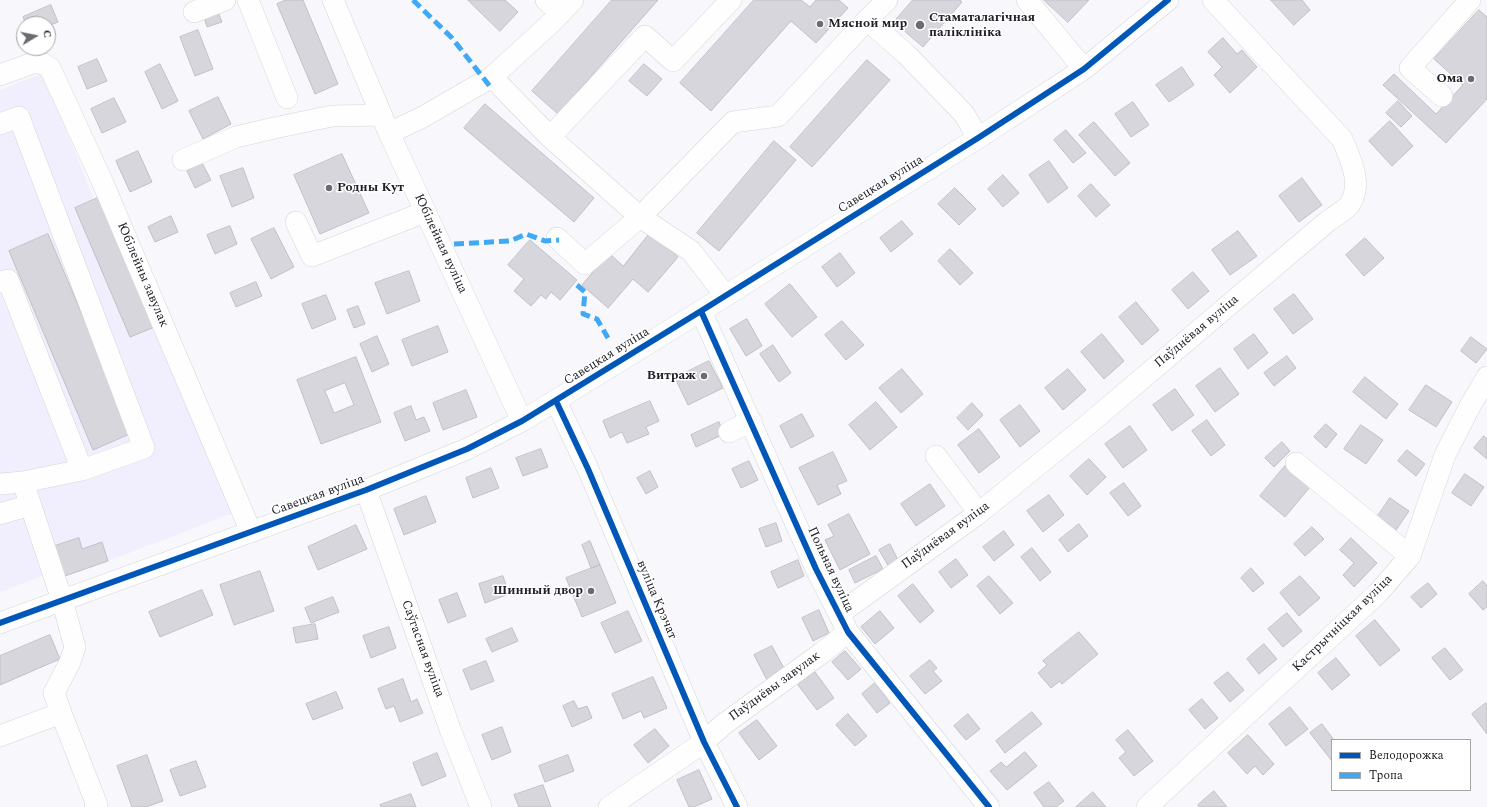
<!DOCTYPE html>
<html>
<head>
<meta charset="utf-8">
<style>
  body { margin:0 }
  #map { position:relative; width:1487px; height:807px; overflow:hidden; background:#f8f7fb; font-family:Spectral,serif }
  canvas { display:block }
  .legend { position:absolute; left:1331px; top:739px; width:140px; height:52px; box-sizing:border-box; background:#fff; border:1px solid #a6a6a9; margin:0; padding:5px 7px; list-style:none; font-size:12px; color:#212027 }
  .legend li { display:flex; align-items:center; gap:8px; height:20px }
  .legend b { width:20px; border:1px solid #a6a6a9 }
  .north { position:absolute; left:16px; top:16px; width:40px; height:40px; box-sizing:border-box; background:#fff; border:1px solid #a6a6a9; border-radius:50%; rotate:80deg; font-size:11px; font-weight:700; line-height:16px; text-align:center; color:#212027 }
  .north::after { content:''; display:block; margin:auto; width:14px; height:18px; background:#6c6b71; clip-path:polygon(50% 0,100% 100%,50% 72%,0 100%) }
</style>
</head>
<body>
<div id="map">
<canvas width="1487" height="807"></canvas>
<ul class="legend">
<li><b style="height:5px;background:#0057b8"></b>Велодорожка</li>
<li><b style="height:5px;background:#3fa9f5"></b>Тропа</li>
</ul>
<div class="north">С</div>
</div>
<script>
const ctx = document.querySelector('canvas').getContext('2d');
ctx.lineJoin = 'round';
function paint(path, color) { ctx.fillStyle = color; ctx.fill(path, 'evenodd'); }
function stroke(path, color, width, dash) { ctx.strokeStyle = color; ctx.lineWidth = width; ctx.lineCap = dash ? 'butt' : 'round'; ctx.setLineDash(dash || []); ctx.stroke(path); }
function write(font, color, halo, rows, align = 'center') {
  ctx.font = font + ' Spectral,serif'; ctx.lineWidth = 3; ctx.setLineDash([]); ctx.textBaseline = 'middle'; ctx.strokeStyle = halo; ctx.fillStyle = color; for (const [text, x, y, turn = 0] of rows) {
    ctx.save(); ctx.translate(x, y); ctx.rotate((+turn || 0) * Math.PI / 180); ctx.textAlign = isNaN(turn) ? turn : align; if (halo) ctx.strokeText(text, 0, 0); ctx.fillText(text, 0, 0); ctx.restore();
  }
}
paint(new Path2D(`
  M43,73L94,199L102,196L236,512L108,561L62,577L60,569L0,592V90Z`), '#f1effd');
const building = new Path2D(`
  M286,0H303L338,84L315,94L277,4Z
  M468,0H505L518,12L500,31Z
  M612,0H658L558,114L532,91Z
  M754,0H801L810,7L816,0H839L848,8L816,43L791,21L711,111L680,83Z
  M913,0H960L962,2L923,47L894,22Z
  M1044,0H1089L1068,22Z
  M1271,0H1302L1310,10L1294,25Z
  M51,5L58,22L48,26V24H26L23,17Z
  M1479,10L1487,17V99L1446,143L1383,85L1394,74L1436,114L1463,85L1434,59Z
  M218,12L222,22L207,27L204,17Z
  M198,30L213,69L195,76L180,37Z
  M1223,38L1237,54L1242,50L1257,67L1230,93L1214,75L1222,67L1208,52Z
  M97,59L107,81L87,89L78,67Z
  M867,60L890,80L812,167L790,147Z
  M160,64L178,101L162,109L145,72Z
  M644,64L662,79L647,96L629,81Z
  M1182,67L1194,85L1169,102L1156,85Z
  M218,97L231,124L203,139L189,111Z
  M114,98L126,122L102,133L91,109Z
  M1398,101L1412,116L1401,127L1386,113Z
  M1133,102L1149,125L1131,137L1115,114Z
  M485,104L594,198L574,222L464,128Z
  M1390,121L1413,146L1392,166L1369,141Z
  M1094,122L1130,163L1115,176L1079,135Z
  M1066,130L1086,153L1073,163L1054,140Z
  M774,141L796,160L719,251L697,233Z
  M138,151L152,182L130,192L116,161Z
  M342,154L369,213L320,234L294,175Z
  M1049,161L1068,188L1048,203L1029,175Z
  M202,163L211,180L195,188L187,171Z
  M243,168L254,198L232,207L220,176Z
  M1003,175L1019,193L1003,207L988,189Z
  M1302,178L1322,205L1299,222L1279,196Z
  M1091,184L1110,205L1096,217L1078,196Z
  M955,188L976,209L959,225L938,204Z
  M102,196L157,326L130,337L75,208Z
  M171,216L178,232L155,242L148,227Z
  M902,221L913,234L891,252L880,238Z
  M230,226L237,244L215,254L207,235Z
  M274,228L294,267L271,279L251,239Z
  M1238,231L1257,256L1230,275L1212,250Z
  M650,233L678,257L648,292L633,279L608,308L582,285L609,253L623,266Z
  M48,234L132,433L93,450L9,251Z
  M1365,238L1384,258L1364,276L1346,255Z
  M530,240L577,280L560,300L551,292L546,299L541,295L531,306L514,291L524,279L508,265Z
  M950,249L973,273L960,285L938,261Z
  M840,253L855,273L837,287L822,267Z
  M409,271L420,301L387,314L375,283Z
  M1193,272L1209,291L1188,309L1172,290Z
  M256,282L262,296L236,307L230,293Z
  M790,284L817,317L792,337L765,304Z
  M1294,294L1313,319L1293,334L1274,309Z
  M326,295L336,319L312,329L302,304Z
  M1136,302L1159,330L1142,345L1119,317Z
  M358,306L365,324L354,328L347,310Z
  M747,319L762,346L746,356L730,329Z
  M842,321L864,345L846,360L825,335Z
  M438,326L448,352L412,366L402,340Z
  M1102,334L1124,361L1104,379L1081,352Z
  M1254,334L1268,353L1248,369L1234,349Z
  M377,336L389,364L372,372L360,344Z
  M1471,337L1487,349L1476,363L1461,351Z
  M773,345L791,373L779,382L760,354Z
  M1287,356L1296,368L1274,386L1264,373Z
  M356,357L381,422L321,444L297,380ZM345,383L354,405L334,413L325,391Z
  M709,361L723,388L688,405L675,378Z
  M1220,368L1239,394L1215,412L1196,386Z
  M902,369L923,394L901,413L879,388Z
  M1068,369L1086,390L1063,410L1045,388Z
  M1365,377L1398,404L1386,419L1353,392Z
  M1426,385L1452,402L1436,427L1409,410Z
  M1175,389L1194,415L1172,431L1153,405Z
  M466,390L477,417L443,430L433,403Z
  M650,401L659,421L646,427L649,434L627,443L622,432L610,438L603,421Z
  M876,402L897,427L870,450L849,425Z
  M972,403L983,415L968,430L957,418Z
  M1020,405L1040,431L1020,447L1000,420Z
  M411,406L416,420L424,417L430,431L405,441L394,413Z
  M802,414L814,436L791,448L780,426Z
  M1207,420L1225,445L1211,456L1192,431Z
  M719,422L724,434L696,447L691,435Z
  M1326,424L1337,434L1326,448L1314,437Z
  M1361,425L1383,440L1366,464L1344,449Z
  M1130,426L1147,450L1123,468L1105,444Z
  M979,429L1000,457L979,473L958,445Z
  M1484,436L1487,439V459L1474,448Z
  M1282,442L1290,451L1274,467L1265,458Z
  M541,449L548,467L523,476L516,458Z
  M1407,450L1425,464L1416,476L1398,461Z
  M833,452L847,481L837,485L841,494L818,505L799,468Z
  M1089,459L1106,477L1087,495L1070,476Z
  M749,461L758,480L741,488L732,469Z
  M1285,466L1310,487L1285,517L1260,496Z
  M491,468L499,488L473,498L466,478Z
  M650,471L658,487L646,494L637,478Z
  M1465,474L1484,487L1471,506L1452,493Z
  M1124,483L1141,506L1128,516L1110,493Z
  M930,484L945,506L916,526L901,504Z
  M1049,495L1064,515L1043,532L1027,511Z
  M426,496L436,522L404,535L394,509Z
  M1390,498L1409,511L1394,533L1375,520Z
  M849,514L870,554L840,570L825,540L834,536L828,525Z
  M776,523L782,541L766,547L759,529Z
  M1079,524L1088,536L1068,552L1059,540Z
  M356,525L367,549L318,570L308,547Z
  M1312,527L1324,539L1305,556L1294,544Z
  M1004,531L1014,545L994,561L983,547Z
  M79,538L82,549L102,542L108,561L62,577L52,547Z
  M1351,538L1377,563L1354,587L1343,575L1354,563L1340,550Z
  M590,541L600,565L591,568L582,545Z
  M890,544L899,562L889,567L879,550Z
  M1032,548L1051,572L1040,581L1021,557Z
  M876,556L883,569L855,583L849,570Z
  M956,559L968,575L951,588L939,572Z
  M798,560L804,576L778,588L771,572Z
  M600,565L616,603L582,617L566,578Z
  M1251,568L1264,583L1253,592L1241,578Z
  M260,571L274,611L234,625L220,585Z
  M503,576L509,594L485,603L479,584Z
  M989,576L1013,603L1000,614L977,586Z
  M1300,576L1320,598L1299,616L1280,593Z
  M1483,581L1487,586V607L1483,610L1469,594Z
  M1428,583L1437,594L1421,608L1411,597Z
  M913,584L934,611L920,623L898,596Z
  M202,590L213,615L160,637L149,612Z
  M457,593L466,616L448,623L439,600Z
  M333,597L339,612L311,623L305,608Z
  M819,610L829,633L813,641L802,618Z
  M628,611L642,641L615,653L601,623Z
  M880,611L894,628L875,644L861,627Z
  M1287,613L1302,631L1283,647L1268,629Z
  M1375,620L1400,650L1380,666L1356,636Z
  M315,624L318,639L296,643L293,628Z
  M389,627L396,648L371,658L363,636Z
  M512,628L518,641L492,652L486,639Z
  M1079,632L1098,654L1062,684L1060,681L1051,688L1038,673L1047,665L1043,661Z
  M50,635L60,659L0,685V656Z
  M1264,644L1277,659L1259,674L1247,659Z
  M772,646L786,672L768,682L754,655Z
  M1445,648L1463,670L1450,680L1432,658Z
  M845,651L861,669L848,680L832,662Z
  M1336,658L1350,675L1332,690L1318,673Z
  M930,660L937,668L933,671L942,681L925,694L910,676Z
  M486,661L494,681L471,690L463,670Z
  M815,672L834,698L817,710L798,685Z
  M1228,672L1244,690L1230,702L1214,683Z
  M653,677L667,708L644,718L641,711L623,719L612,694Z
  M403,679L411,702L417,699L423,713L400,722L394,706L386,709L378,689Z
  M875,683L890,703L877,713L862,694Z
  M336,692L343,708L313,720L306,704Z
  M1202,699L1218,718L1205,729L1189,710Z
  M574,701L578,709L587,706L592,718L572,727L563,706Z
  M1486,703L1487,705V734L1472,714Z
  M1290,707L1308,729L1286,746L1269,724Z
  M1032,712L1042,724L1005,753L996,741Z
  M848,714L867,736L855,746L836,725Z
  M968,714L980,729L966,740L954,726Z
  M757,720L777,746L759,760L739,733Z
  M1322,724L1334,740H1332V761L1310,733Z
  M502,727L511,752L492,760L482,735Z
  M655,729L669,746L648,763L634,745Z
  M1128,730L1153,761L1134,776L1119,758L1126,752L1116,740Z
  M1248,735L1274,764L1263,775L1255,766L1247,774L1228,753Z
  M1025,752L1037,766L1007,790L990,771L1001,762L1006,767Z
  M437,753L446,776L422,786L413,763Z
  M147,755L163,801L146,807H132L117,766Z
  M568,755L574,771L545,782L539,766Z
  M196,761L206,787L180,796L170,770Z
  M699,770L712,799L694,807H689L677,780Z
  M1049,782L1064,801L1056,807H1044L1034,793Z
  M543,785L551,807H519L514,795Z
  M1214,791L1227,807H1199L1198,805Z
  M1093,792L1106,807H1076Z
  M411,794L416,807H381L380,805Z`);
paint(building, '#d7d6dc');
stroke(building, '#c1c0c5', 1);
const minor = new Path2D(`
  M248,0L287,98
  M333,0L389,133L522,421
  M546,0L561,13
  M887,0L867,20L906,54L964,114L978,138
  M1027,0L1084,69
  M194,12L225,0
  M0,75L33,63H42L50,68L102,181L251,532
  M492,77L550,137L640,217L691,251L725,295
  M1442,96L1410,68L1470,0
  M0,124L19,117L144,448L82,470
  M389,133L421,118L492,77L551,23L573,0
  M550,137L645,36L673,61L731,0
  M183,160L236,137L274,128L332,116L381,115
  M296,222L312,256L425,212
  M557,238L585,264L640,217L733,122L778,116L867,20
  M0,282L8,280L82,470L23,482
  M701,311L816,569L848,632L989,807
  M556,401L588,469L704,742L737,807
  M729,432L751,421
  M936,456L979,513
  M1296,463L1410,556
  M0,484L23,482L62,600L75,647L70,662L54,693L61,713L0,736
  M366,490L450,729L481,807
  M0,514L30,505
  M839,614L979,513L1085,427L1328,221C1334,217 1347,209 1350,204C1363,183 1350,158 1342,139L1213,0
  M0,623L366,490L467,449L522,421L701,311L978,138L1084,69L1168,0
  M61,713L97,805L95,807
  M609,807L704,742L724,724L823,652L848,632
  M1147,807L1378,593L1410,556L1445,455L1470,406L1487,377`);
stroke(minor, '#d5d4d9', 22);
stroke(minor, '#fefefe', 21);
stroke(new Path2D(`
  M413,0L452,38L492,89
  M454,244L510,241L526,234L545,241L559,240
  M577,285L585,292L583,314L597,319L608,338`), '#3fa9f5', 5, [10, 5]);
stroke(new Path2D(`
  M701,311L816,569L848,632L989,807
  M556,401L588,469L704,742L737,807
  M0,623L366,490L467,449L522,421L701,311L978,138L1084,69L1168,0`), '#0057b8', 6);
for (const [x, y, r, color] of [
  [820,24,4,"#6c6b71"],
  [920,25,5,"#6c6b71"],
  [1471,79,4,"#6c6b71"],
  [329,188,4,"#6c6b71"],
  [704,376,4,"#6c6b71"],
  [591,591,4,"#6c6b71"]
]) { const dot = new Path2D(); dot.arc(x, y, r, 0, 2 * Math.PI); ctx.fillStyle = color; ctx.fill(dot); stroke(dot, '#fff', 1.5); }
write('bold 13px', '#212027', '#fff', [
  ["Стаматалагічная",929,18],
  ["паліклініка",929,33],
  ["Мясной мир",828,24],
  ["Ома",1463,79,"right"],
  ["Родны Кут",337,188],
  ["Витраж",696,376,"right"],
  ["Шинный двор",583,591,"right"]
], 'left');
write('13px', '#212027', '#fff', [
  ["Савецкая вуліца",881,185,-32],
  ["Юбілейная вуліца",440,244,65],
  ["Юбілейны завулак",142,275,67],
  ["Паўднёвая вуліца",1197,332,-40],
  ["Савецкая вуліца",607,357,-32],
  ["Савецкая вуліца",318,496,-20],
  ["Паўднёвая вуліца",946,536,-36],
  ["Польная вуліца",830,570,65],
  ["вуліца Крэчат",656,600,67],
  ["Кастрычніцкая вуліца",1343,624,-44],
  ["Саўгасная вуліца",422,649,70],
  ["Паўднёвы завулак",775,687,-36]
]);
</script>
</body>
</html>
